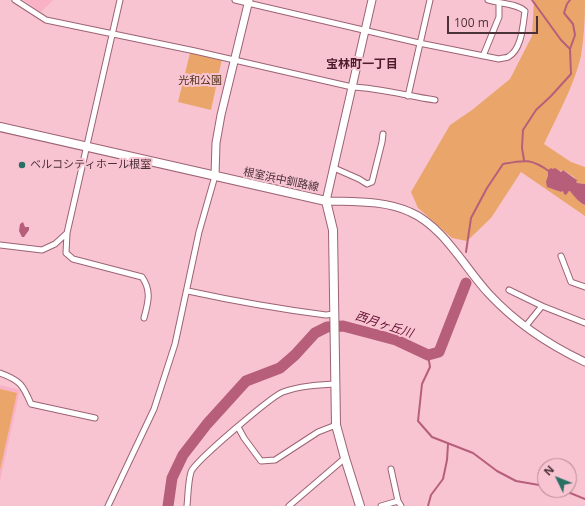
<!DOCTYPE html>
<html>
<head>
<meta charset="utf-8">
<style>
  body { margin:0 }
  #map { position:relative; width:585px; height:506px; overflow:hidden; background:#f8c4d1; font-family:"Open Sans",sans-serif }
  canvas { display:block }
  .north { position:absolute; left:537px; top:458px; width:40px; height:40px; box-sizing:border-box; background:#f8c4d1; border:1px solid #b38994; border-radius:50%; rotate:313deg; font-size:11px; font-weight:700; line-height:16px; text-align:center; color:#4b3138 }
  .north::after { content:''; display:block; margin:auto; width:14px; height:18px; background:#296f64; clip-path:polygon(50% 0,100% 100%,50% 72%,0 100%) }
  .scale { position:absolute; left:447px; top:16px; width:91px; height:18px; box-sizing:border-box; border:2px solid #4b3138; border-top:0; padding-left:5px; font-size:12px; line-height:14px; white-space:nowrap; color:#4b3138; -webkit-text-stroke:3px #f8c4d1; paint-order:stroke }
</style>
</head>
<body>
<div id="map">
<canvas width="585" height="506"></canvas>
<div class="north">N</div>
<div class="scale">100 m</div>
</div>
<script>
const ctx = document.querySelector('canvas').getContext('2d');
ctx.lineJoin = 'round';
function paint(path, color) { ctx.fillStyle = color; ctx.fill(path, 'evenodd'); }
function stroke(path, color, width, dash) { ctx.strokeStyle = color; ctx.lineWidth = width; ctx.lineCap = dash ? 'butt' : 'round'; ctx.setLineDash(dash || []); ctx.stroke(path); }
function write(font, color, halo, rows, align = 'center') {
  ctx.font = font + ' "Open Sans","Noto Sans JP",sans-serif'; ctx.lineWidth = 4; ctx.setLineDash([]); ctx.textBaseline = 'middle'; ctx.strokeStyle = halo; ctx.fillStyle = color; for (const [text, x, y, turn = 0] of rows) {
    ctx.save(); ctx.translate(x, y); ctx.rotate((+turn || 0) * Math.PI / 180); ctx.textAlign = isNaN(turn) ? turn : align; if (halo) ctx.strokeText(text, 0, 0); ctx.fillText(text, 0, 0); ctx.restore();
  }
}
paint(new Path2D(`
  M23,0H53L41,12Z
  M0,385L20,390L0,481Z`), '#f9b2c5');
paint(new Path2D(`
  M534,0H585C585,19 584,37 581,56C574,86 557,116 544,144L571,162L585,167V184L577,183L574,177L563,170L548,175L547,178L557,190L560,192L563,191L567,192L569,191H571C574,196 578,202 585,205V216L521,172L491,218L467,241L452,238L418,208L411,192L450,125L472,110L510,79L532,36Z
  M190,53L222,59L211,110L178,102Z
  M0,389L17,393L0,470Z`), '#eaa66a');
paint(new Path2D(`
  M551,168L553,169L555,168L561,172L563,170L578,181H576L577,183L585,184V205C578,202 574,196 570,191H569L566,195L564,194L563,191L561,192L547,187L546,182L548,175V170Z
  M23,222L25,227H29V230L24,237H22L19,231L20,224Z`), '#b75f7a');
stroke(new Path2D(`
  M532,0L561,40L570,49
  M524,160L522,148L523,130L536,110L551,96L571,74L570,49L575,35L573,24L564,13L567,4L570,0
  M466,252L471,218L487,188L503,164C524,160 531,158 550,172
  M428,355L430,367L422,384L418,421L432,437L473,453L497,471L516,481L545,486
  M563,490L585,499
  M428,506L431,495L443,479L447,460L448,444`), '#b75f7a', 2);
stroke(new Path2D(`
  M168,506L172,478L183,455L207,424L246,381L280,368L295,355L315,333L327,327L343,326L396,340L428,355L439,352L466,283`), '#b75f7a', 11);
const street = new Path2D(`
  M15,0L46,20L195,51L352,87C380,88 407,96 435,100
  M120,0L67,233L66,253L73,259L142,277C152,291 148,303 144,318
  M235,0L419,43L499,59C502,58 506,58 508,57C522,50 523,24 525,11C516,3 500,4 488,0
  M483,56L499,17V3
  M408,96L430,0
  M334,168L359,179L367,184L372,182L382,142L383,134
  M0,245L42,250L55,244L67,233
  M561,256L571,282L585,287
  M509,290L542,306
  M188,291C234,301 279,309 326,315L334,314
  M525,327L542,306L585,323
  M0,373C20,380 23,385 31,404L95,418
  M238,427L244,438L261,461L275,460L318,432L336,425
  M391,469L398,501L401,506
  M108,506L154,409L175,344L199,232L215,176
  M187,506C188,496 188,482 191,472C194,462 272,396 283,392C300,386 317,385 335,384
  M289,506L345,458
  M381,506L398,501`);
const secondary = new Path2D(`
  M372,0L326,201C354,202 384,200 410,212C443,226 465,268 489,294C516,323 549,345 585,362
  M215,176L216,143L221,115L249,0`);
const primary = new Path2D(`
  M0,127L326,201L333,230L336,425L345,458L360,506`);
stroke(street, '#9c6373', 7);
stroke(secondary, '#9c6373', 9);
stroke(primary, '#9c6373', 10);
stroke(street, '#fff', 5);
stroke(secondary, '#fff', 7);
stroke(primary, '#fff', 8);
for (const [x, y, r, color] of [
  [22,165,4,"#296f64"]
]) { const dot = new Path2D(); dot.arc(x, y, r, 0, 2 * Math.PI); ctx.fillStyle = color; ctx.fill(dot); stroke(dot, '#f8c4d1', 1.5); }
write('11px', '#53351a', '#f8c4d1', [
  ["光和公園",200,81]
]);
write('11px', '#4b3138', '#f8c4d1', [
  ["ベルコシティホール根室",30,165]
], 'left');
write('11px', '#4b3138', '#f8c4d1', [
  ["根室浜中釧路線",281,180,12]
]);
write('bold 12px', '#4e1d2d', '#f8c4d1', [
  ["宝林町一丁目",362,65]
]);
write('italic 12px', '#610e31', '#f8c4d1', [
  ["西月ヶ丘川",384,325,18]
]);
</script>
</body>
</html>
